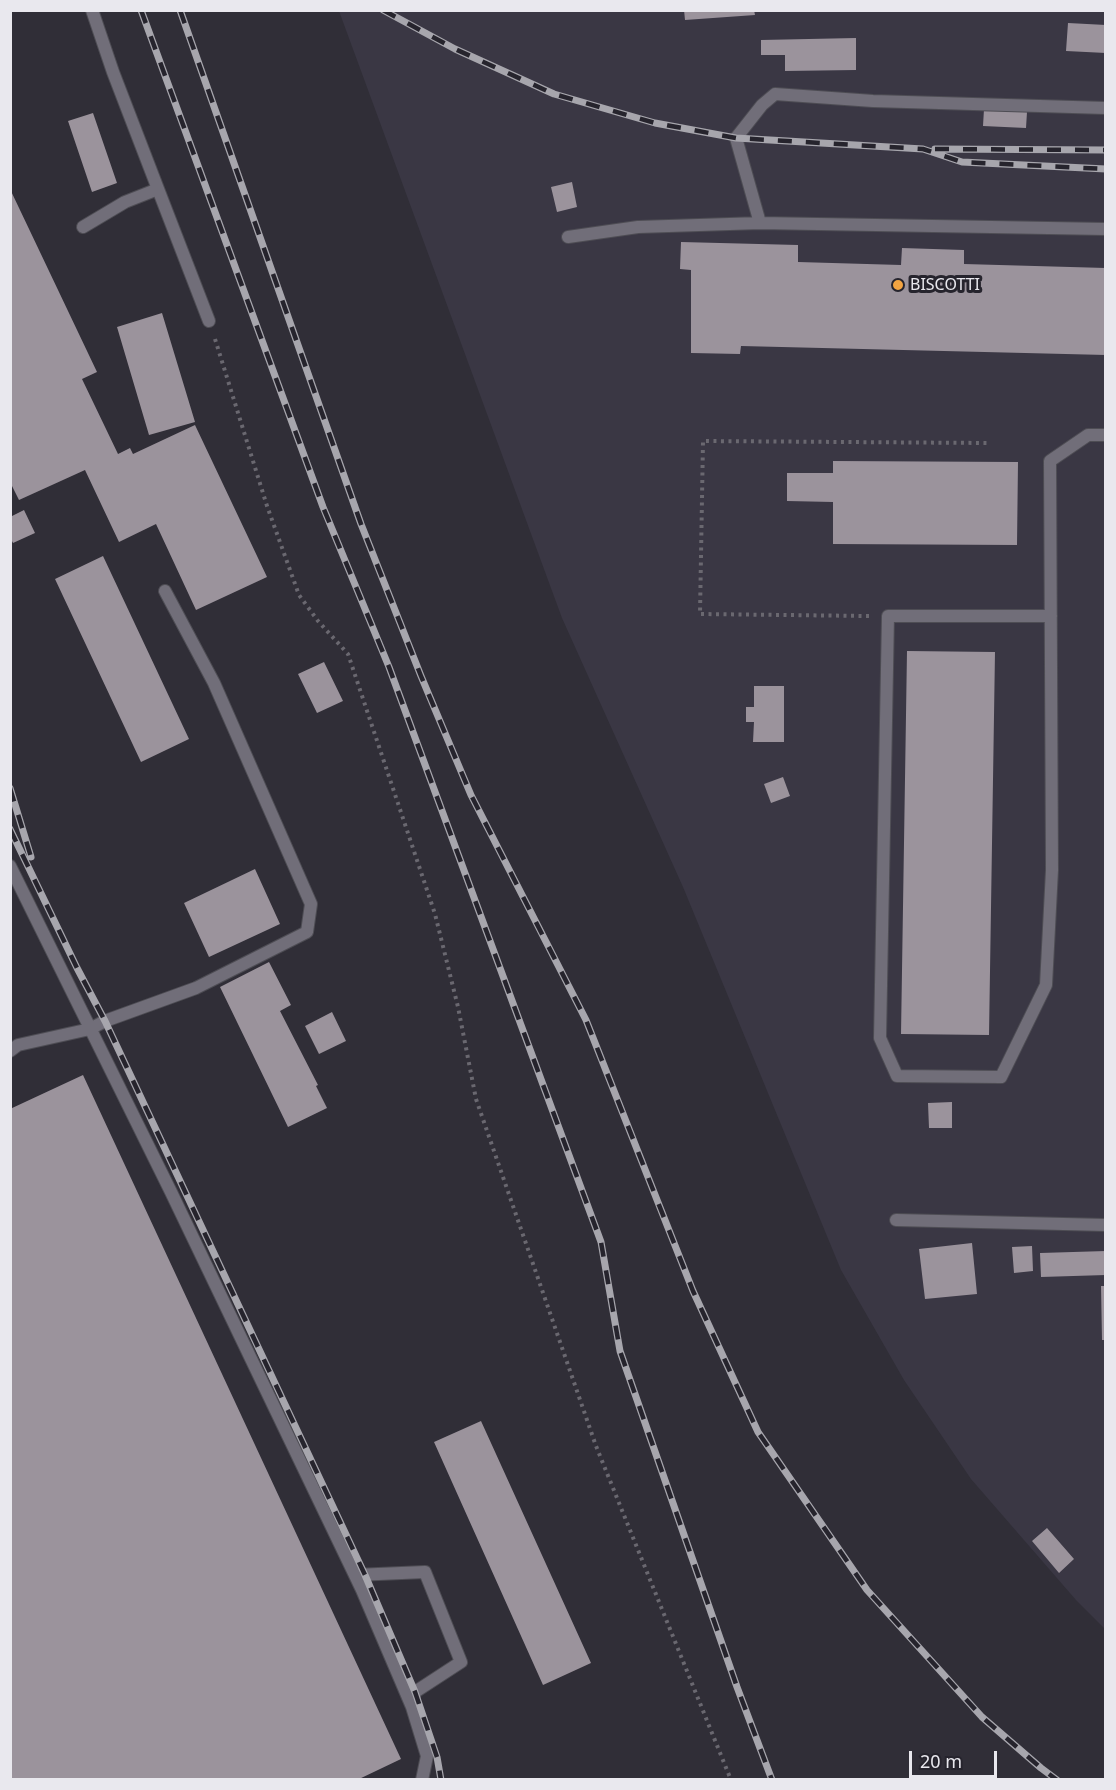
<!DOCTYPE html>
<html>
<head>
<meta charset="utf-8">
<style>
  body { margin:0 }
  #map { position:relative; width:1116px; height:1790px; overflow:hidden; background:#302e37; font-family:"Noto Sans",sans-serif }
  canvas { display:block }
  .frame { position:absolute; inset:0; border:12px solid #e9e8ee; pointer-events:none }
  .scale { position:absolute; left:909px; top:1751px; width:88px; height:27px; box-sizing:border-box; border:3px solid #e9e8ee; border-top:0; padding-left:8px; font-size:18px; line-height:21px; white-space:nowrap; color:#e9e8ee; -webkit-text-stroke:4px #26242d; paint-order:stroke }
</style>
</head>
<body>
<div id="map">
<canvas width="1116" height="1790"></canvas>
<div class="frame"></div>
<div class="scale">20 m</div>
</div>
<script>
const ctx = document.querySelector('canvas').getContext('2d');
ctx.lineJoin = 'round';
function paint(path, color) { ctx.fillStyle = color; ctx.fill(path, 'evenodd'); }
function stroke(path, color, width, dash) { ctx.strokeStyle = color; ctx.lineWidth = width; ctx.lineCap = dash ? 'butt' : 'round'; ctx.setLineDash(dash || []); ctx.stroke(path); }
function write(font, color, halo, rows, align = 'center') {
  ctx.font = font + ' "Noto Sans",sans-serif'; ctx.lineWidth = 6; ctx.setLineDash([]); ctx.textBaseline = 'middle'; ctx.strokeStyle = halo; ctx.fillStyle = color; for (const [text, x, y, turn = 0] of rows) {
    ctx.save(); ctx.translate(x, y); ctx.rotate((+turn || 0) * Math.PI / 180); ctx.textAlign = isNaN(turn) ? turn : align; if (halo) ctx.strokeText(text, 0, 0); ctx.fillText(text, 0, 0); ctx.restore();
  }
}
paint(new Path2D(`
  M339,11H1105V1629L1076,1600L971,1479L904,1380L841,1270L683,887L562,618Z`), '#3a3744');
paint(new Path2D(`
  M684,10H754L755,15L685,20Z
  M1068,23L1106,25V53L1066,51Z
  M856,38V70L785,71V55H761V40Z
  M984,109L1027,112L1026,128L983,126Z
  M93,113L117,183L92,192L68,121Z
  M572,182L577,207L557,212L551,187Z
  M10,189L97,372L82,379L118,454L130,448L133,454L195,425L267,577L196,610L156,524L119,542L85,470L19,500L10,482Z
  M681,242L798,245V262L901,265L902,248L964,250V264L1106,268V355L741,346L740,354L691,353V270L680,269Z
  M162,313L195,422L149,435L117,327Z
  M833,461L1018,462L1017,545L833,544V502L787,501V473H833Z
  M24,510L35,533L13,543L10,537V517Z
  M103,556L189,739L141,762L55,579Z
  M907,651L995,652L989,1035L901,1034Z
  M324,662L343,701L317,713L298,674Z
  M754,686H784V742H753L754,722H746V707H754Z
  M783,777L790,796L771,803L764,784Z
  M255,869L280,924L209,957L184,903Z
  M269,962L291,1005L280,1011L318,1085L316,1086L327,1108L288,1127L220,987Z
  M332,1012L346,1041L319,1054L305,1026Z
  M83,1075L401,1759L357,1780H10V1109Z
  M952,1102V1128H929L928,1103Z
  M972,1243L977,1294L925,1299L919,1249Z
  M1032,1246L1033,1271L1014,1273L1012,1247Z
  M1106,1251V1275L1041,1277L1040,1253Z
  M1101,1286H1106V1340H1102Z
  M481,1421L591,1663L543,1685L434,1442Z
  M1047,1528L1074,1559L1059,1573L1032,1541Z`), '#9b939c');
const service = new Path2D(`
  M158,189L209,321
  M760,223L736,138L762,105L775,94L873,101L1106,108
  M83,227L125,202L158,189L113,72L92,10
  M568,237L638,227L760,223L1106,229
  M1051,616H888L880,1038L897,1076L1001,1077L1046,985L1052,870L1050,461L1088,435H1106
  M10,866L171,1192L362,1590L412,1707L427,1756L422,1780
  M10,1051L18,1045L90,1029L105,1021L196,988L307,932L311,904L214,683L165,591
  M896,1220L1106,1225
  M355,1575L425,1572L461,1662L415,1692L412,1706`);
stroke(service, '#4e4d54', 14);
stroke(new Path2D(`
  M215,339L267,506L299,595L318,621L348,654L435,914L458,1007L476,1099L596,1446L731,1780
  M869,616L700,614L703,441L987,443`), '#6a6870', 4, [3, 4.5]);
stroke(service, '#716e79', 12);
const rail = new Path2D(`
  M141,10L323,507L389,667L601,1242L620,1351L737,1687L772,1780
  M180,10L361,524L421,676L471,795L586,1020L693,1291L758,1432L867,1590L982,1717L1041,1768L1057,1780
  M383,10L455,49L554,94L655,123L736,138L923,149L962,162L1106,169
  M935,149L1106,150
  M10,788L31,857
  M10,829L77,968L105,1021L365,1575L415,1692L437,1757L441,1780`);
stroke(rail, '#a7a6ad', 7);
stroke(rail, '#26242d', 4.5, [14]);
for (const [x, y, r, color] of [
  [898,285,6,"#f3a442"]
]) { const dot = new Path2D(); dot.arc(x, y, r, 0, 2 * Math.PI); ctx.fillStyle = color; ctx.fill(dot); stroke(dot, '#26242d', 2); }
write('16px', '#e9e8ee', '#26242d', [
  ["BISCOTTI",910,285]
], 'left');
</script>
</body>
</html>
